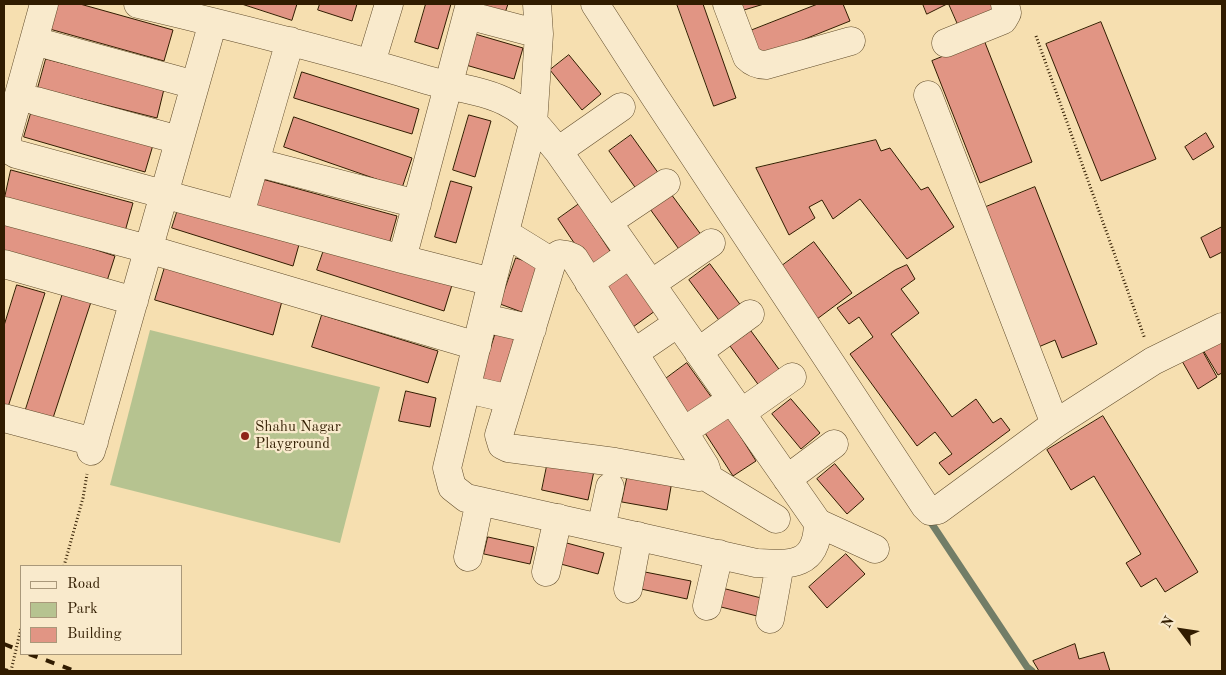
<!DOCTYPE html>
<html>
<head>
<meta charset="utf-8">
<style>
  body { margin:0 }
  #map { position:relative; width:1226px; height:675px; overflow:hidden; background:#f6dfb0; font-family:"Old Standard TT",serif }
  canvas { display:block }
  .frame { position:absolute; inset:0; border:5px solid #311c00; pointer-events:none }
  .legend { position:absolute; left:20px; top:565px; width:162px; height:90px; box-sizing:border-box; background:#f9eacc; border:1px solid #a9987a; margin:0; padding:6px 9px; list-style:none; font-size:15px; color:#311c00 }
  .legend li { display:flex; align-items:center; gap:10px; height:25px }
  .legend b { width:25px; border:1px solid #a9987a }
  .north { position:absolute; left:1156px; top:605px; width:50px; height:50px; -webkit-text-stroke:4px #f9eacc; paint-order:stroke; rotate:301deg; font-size:14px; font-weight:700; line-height:20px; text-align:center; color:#311c00 }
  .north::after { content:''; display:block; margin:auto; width:18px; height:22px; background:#311c00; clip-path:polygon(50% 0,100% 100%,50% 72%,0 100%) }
</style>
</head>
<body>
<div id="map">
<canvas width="1226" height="675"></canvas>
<div class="frame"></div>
<ul class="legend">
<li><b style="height:6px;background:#f9eacc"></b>Road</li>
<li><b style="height:14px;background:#b6c390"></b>Park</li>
<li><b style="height:14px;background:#e19584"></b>Building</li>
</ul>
<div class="north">N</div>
</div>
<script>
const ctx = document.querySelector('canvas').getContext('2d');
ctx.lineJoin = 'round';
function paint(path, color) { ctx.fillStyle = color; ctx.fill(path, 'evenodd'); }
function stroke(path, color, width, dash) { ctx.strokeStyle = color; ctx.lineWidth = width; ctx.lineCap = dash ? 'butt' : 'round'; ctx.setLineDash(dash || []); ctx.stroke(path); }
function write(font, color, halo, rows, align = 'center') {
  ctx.font = font + ' "Old Standard TT",serif'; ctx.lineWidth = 4.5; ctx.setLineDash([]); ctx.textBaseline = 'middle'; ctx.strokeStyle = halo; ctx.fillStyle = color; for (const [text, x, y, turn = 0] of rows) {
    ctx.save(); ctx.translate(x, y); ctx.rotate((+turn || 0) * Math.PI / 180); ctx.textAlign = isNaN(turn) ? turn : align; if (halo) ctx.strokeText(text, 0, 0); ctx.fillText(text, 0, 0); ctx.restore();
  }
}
paint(new Path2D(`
  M150,330L380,387L340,543L110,485Z`), '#b6c390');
stroke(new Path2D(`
  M928,518L1027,667L1032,671`), '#727d67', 7);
const building = new Path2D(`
  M53,4H80L173,30L164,61L46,28Z
  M242,4H297L292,20Z
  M320,4H357L352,21L318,10Z
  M426,4H451L438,49L415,42Z
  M478,4H508L505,13Z
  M677,4H703L736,98L714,106Z
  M742,4H764L744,10Z
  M818,4H843L850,21L760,57L750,31Z
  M923,4H947L927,14Z
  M949,4H997L1000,11L960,29Z
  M1101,22L1156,159L1101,181L1046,44Z
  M468,32L523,48L514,79L459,63Z
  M984,40L1032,162L980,183L932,61Z
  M569,55L601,94L582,110L550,70Z
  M46,59L164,89L157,118L38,88Z
  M302,72L419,109L412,134L294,98Z
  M32,110L153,145L145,172L24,137Z
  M469,115L491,121L475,177L453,170Z
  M294,117L412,158L402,188L284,147Z
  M1206,133L1214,147L1193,160L1185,147Z
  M631,135L659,174L637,190L609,151Z
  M876,140L881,151L890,148L921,190L928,187L954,227L907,259L860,199L833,219L822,200L809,207L815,218L789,235L756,168Z
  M11,170L133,203L124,235L4,202Z
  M262,179L397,216L388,248L253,211Z
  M451,181L472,187L456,243L435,237Z
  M1035,187L1097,344L1062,358L1055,340L1036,348L981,209Z
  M671,194L702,236L681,252L650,209Z
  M180,203L300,241L293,266L172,228Z
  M579,204L612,254L591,268L558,219Z
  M4,220L115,256L106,284L4,251Z
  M1222,227V252L1210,258L1201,238Z
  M814,242L852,293L813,322L775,271Z
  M326,244L452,285L444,311L317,270Z
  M516,258L543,267L527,314L500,304Z
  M710,264L742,307L721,323L689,280Z
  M907,265L915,279L901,289L919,313L891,334L952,417L976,399L993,423L1001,418L1010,430L949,475L939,463L952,454L935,432L917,446L850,354L873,337L859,317L849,324L837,308L895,270Z
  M165,267L282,301L273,335L155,300Z
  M627,270L655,311L633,327L604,285Z
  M17,285L45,293L7,410L4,408V326Z
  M63,293L91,302L52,421L25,412Z
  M322,315L438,351L428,383L312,347Z
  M497,329L522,338L504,390L480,382Z
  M751,331L781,372L760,387L730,346Z
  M1222,338V373L1218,375L1203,350Z
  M1202,350L1217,377L1198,389L1182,361Z
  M687,363L712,398L689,415L664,380Z
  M406,391L436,398L430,427L399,421Z
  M791,399L820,433L801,449L772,414Z
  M1103,416L1198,572L1165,592L1156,578L1141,587L1126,563L1141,554L1094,476L1071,490L1047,450Z
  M729,418L756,461L733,476L705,433Z
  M548,461L594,471L588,500L542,490Z
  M835,464L864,499L847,514L817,479Z
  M628,474L672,481L667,510L622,502Z
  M488,537L534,547L530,564L484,554Z
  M563,542L604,553L598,574L557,563Z
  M846,554L865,574L827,608L809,587Z
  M645,572L691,581L687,599L641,589Z
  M722,588L769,600L765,618L717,606Z
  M1075,644L1079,659L1104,652L1110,671H1039L1033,661Z`);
paint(building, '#e19584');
stroke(building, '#311c00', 1);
const minor = new Path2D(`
  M44,4L6,141L11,151L16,154L402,259L492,282
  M138,4C235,27 331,51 427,80C454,88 485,90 510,104C530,114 544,135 558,151L818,523C817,567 791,565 756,563L466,498L452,487L447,468L492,282L533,124L539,34L537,4
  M595,4L653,94L925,506L930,511L938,510L1055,424L1153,361L1222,327
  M727,4L747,57C753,63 758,65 766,65L851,41
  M467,15L539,34
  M34,41L195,85
  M946,43L1003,20L1007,13L1005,4
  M371,63L389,4
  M928,95L1055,424
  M36,101L179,140
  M558,151L621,107
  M255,162L417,204
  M5,211L148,249L477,346
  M240,214L290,41
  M608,222L666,183
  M505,233L552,262
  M560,254L567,255L574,258L705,466L707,472L705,476L699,477L615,462L508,448L502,445L499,435L552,262L555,257Z
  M402,259L470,4
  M4,264L134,301
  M589,283L630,254
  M651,284L711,243
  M484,318L532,329
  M698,352L750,314
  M634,353L678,323
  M467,389L510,399
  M741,413L792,377
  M4,418L94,442
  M684,431L731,400
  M91,451L213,22
  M705,476L776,519
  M787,479L834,444
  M818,523L875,549
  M601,528L610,487
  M468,557L480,501
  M546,572L558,518
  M628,589L638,536
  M707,606L719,554
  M770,619L780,564`);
stroke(minor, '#624d2c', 29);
stroke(new Path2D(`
  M1036,36L1145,339
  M64,566L83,498L87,474`), '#311c00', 3, [1, 2.5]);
stroke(minor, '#f9eacc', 28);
stroke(new Path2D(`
  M4,644L21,651
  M29,654L75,671
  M4,670L8,671`), '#311c00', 4, [9, 9]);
stroke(new Path2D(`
  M11,671L21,628`), '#311c00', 3, [1, 2.5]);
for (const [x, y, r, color] of [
  [245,436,5,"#8f2418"]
]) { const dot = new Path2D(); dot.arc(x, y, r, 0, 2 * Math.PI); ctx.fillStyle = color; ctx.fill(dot); stroke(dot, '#f9eacc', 2); }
write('15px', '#311c00', '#f9eacc', [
  ["Shahu Nagar",255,427],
  ["Playground",255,444]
], 'left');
</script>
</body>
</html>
